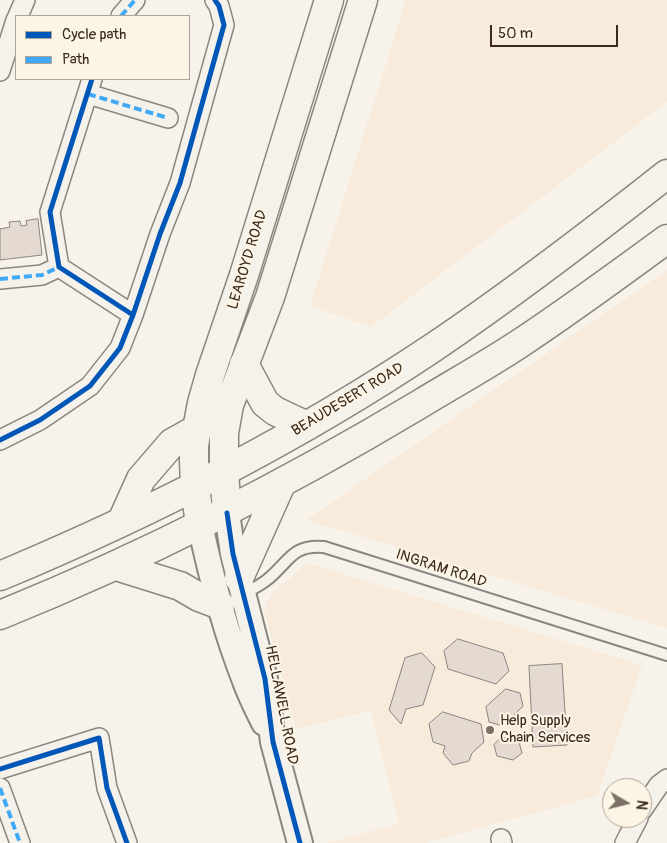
<!DOCTYPE html>
<html>
<head>
<meta charset="utf-8">
<style>
  body { margin:0 }
  #map { position:relative; width:667px; height:843px; overflow:hidden; background:#f7f3ea; font-family:Pangolin,sans-serif }
  canvas { display:block }
  .legend { position:absolute; left:15px; top:15px; width:175px; height:65px; box-sizing:border-box; background:#fcf5e5; border:1px solid #afa495; margin:0; padding:6px 9px; list-style:none; font-size:15px; color:#3b2a1e }
  .legend li { display:flex; align-items:center; gap:10px; height:25px }
  .legend b { width:25px; border:1px solid #afa495 }
  .north { position:absolute; left:602px; top:778px; width:50px; height:50px; box-sizing:border-box; background:#fcf5e5; border:1px solid #afa495; border-radius:50%; rotate:98deg; font-size:14px; font-weight:700; line-height:20px; text-align:center; color:#3b2a1e }
  .north::after { content:''; display:block; margin:auto; width:18px; height:22px; background:#7d7065; clip-path:polygon(50% 0,100% 100%,50% 72%,0 100%) }
  .scale { position:absolute; left:490px; top:25px; width:128px; height:22px; box-sizing:border-box; border:2px solid #3b2a1e; border-top:0; padding-left:6px; font-size:15px; line-height:18px; white-space:nowrap; color:#3b2a1e; -webkit-text-stroke:4px #fcf5e5; paint-order:stroke }
</style>
</head>
<body>
<div id="map">
<canvas width="667" height="843"></canvas>
<ul class="legend">
<li><b style="height:6px;background:#0057b8"></b>Cycle path</li>
<li><b style="height:6px;background:#3fa9f5"></b>Path</li>
</ul>
<div class="north">N</div>
<div class="scale">50 m</div>
</div>
<script>
const ctx = document.querySelector('canvas').getContext('2d');
ctx.lineJoin = 'round';
function paint(path, color) { ctx.fillStyle = color; ctx.fill(path, 'evenodd'); }
function stroke(path, color, width, dash) { ctx.strokeStyle = color; ctx.lineWidth = width; ctx.lineCap = dash ? 'butt' : 'round'; ctx.setLineDash(dash || []); ctx.stroke(path); }
function write(font, color, halo, rows, align = 'center') {
  ctx.font = font + ' Pangolin,sans-serif'; ctx.lineWidth = 4; ctx.setLineDash([]); ctx.textBaseline = 'middle'; ctx.strokeStyle = halo; ctx.fillStyle = color; for (const [text, x, y, turn = 0] of rows) {
    ctx.save(); ctx.translate(x, y); ctx.rotate((+turn || 0) * Math.PI / 180); ctx.textAlign = isNaN(turn) ? turn : align; if (halo) ctx.strokeText(text, 0, 0); ctx.fillText(text, 0, 0); ctx.restore();
  }
}
paint(new Path2D(`
  M406,0H667V102L371,327L310,306Z
  M667,270V628L306,520Z
  M307,563L642,665L597,796L425,843H326L399,824L371,711L296,729L264,610L271,595Z`), '#f8ebdc');
const building = new Path2D(`
  M38,219L42,255L0,260V229L10,227L9,222L20,221L21,226L27,225L26,221Z
  M458,639L503,653L509,671L496,684L448,669L444,651Z
  M422,653L435,667L423,705L406,709L401,724L389,710L405,658Z
  M562,664L567,745L533,747L529,666Z
  M506,689L520,693L523,706L503,726L489,722L486,707Z
  M443,712L481,724L484,742L472,753L469,761L453,765L443,753L445,746L433,742L429,724Z
  M502,737L519,742L522,753L513,760L497,756L494,745Z`);
paint(building, '#e5dad1');
stroke(building, '#8b867f', 1);
const service = new Path2D(`
  M244,594C252,589 261,585 268,579C289,562 292,544 324,547L667,655`);
const minor = new Path2D(`
  M18,16L25,0
  M121,16L135,0
  M0,71L16,20
  M92,79L50,212L59,267L133,315
  M88,94L168,118
  M0,279L42,275L59,267
  M0,440L40,420L90,386L120,348L133,315L160,234L180,183L224,25L219,6L215,0
  M0,769L99,738L107,788L127,843
  M0,788L20,843
  M642,810L659,785L667,779
  M501,839L502,843
  M625,843L638,818`);
const tertiary = new Path2D(`
  M227,513L233,554L265,679L273,742L300,843
  M200,524C211,577 225,630 245,681C250,695 257,709 264,723`);
const primary = new Path2D(`
  M227,513L224,472V433L229,405L270,297L363,0
  M200,524L195,487L194,461V445L202,403L210,375L244,275L329,0`);
const trunk = new Path2D(`
  M244,364L265,403L275,411L307,426
  M122,521L141,479L172,443L197,429
  M116,566L180,586L199,597L220,605
  M0,576C151,513 298,438 434,347C514,293 591,234 667,174
  M239,578L281,484
  M0,615C146,556 285,485 420,404C453,384 487,365 519,344C569,311 618,275 667,239`);
stroke(service, '#8b867f', 14);
stroke(minor, '#8b867f', 22);
stroke(tertiary, '#8b867f', 28);
stroke(primary, '#8b867f', 31);
stroke(trunk, '#8b867f', 31);
stroke(service, '#f5f2ec', 10);
stroke(minor, '#f5f2ec', 19);
stroke(tertiary, '#f5f2ec', 24);
stroke(primary, '#f5f2ec', 28);
stroke(trunk, '#f5f2ec', 28);
stroke(new Path2D(`
  M121,16L135,0
  M88,94L168,118
  M0,279L42,275L59,267
  M0,788L20,843`), '#3fa9f5', 4, [8, 4]);
stroke(new Path2D(`
  M92,79L50,212L59,267L133,315
  M0,440L40,420L90,386L120,348L133,315L160,234L180,183L224,25L219,6L215,0
  M227,513L233,554L265,679L273,742L300,843
  M0,769L99,738L107,788L127,843`), '#0057b8', 5);
for (const [x, y, r, color] of [
  [490,730,5,"#7d7065"]
]) { const dot = new Path2D(); dot.arc(x, y, r, 0, 2 * Math.PI); ctx.fillStyle = color; ctx.fill(dot); stroke(dot, '#fcf5e5', 2); }
write('15px', '#3b2a1e', '#fcf5e5', [
  ["LEAROYD ROAD",248,260,-73],
  ["BEAUDESERT ROAD",348,400,-31],
  ["INGRAM ROAD",441,569,18],
  ["HELLAWELL ROAD",281,705,79]
]);
write('15px', '#3b2a1e', '#fcf5e5', [
  ["Help Supply",500,721],
  ["Chain Services",500,738]
], 'left');
</script>
</body>
</html>
